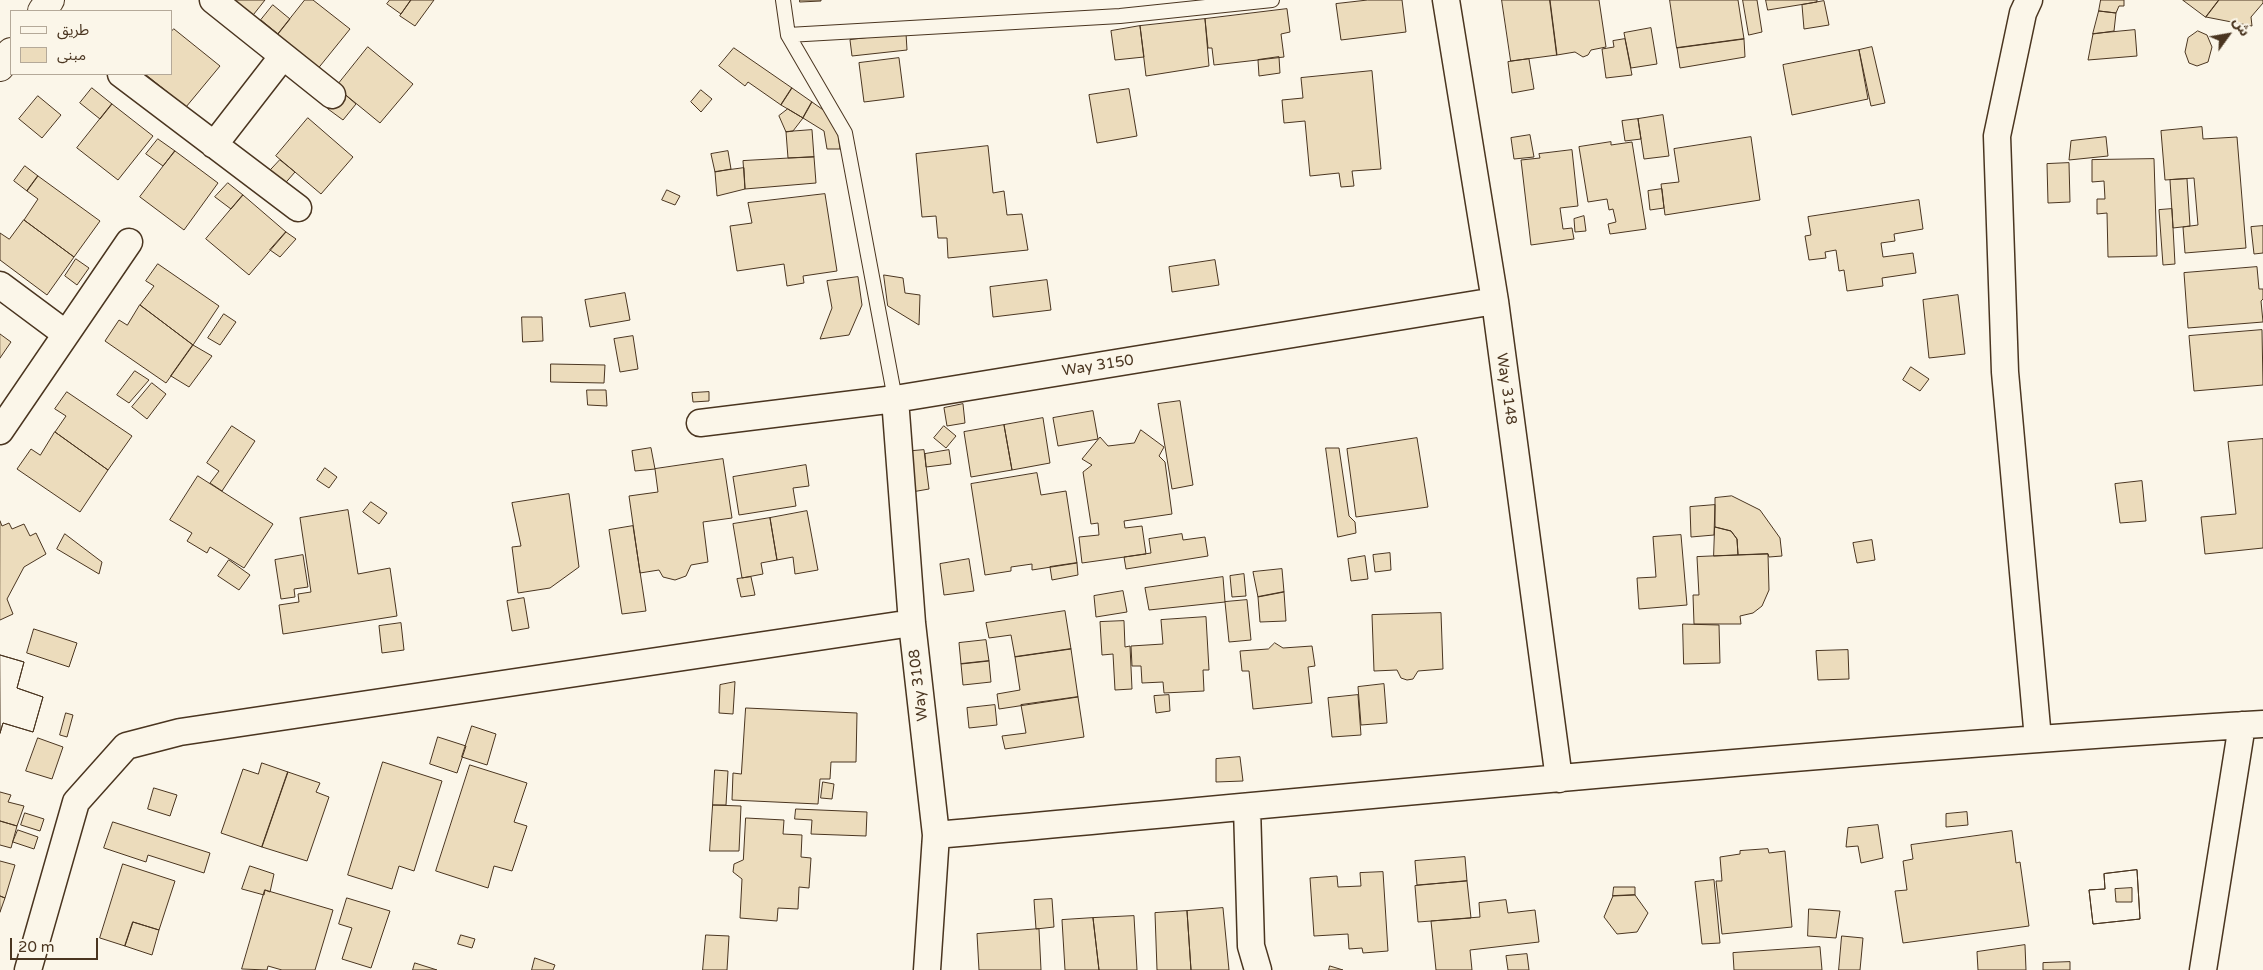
<!DOCTYPE html>
<html>
<head>
<meta charset="utf-8">
<style>
  body { margin:0 }
  #map { position:relative; width:2263px; height:970px; overflow:hidden; background:#fbf6e9; font-family:"Varela Round","Noto Sans Arabic",sans-serif }
  canvas { display:block }
  .legend { position:absolute; left:10px; top:10px; width:162px; height:65px; box-sizing:border-box; background:#fbf6e9; border:1px solid #b4a999; margin:0; padding:6px 9px; list-style:none; font-size:15px; color:#4a3520 }
  .legend li { display:flex; align-items:center; gap:10px; height:25px }
  .legend b { width:25px; border:1px solid #b4a999 }
  .north { position:absolute; left:2203px; top:10px; width:50px; height:50px; -webkit-text-stroke:4px #fbf6e9; paint-order:stroke; rotate:58deg; font-size:14px; font-weight:700; line-height:20px; text-align:center; color:#4a3520 }
  .north::after { content:''; display:block; margin:auto; width:18px; height:22px; background:#4a3520; clip-path:polygon(50% 0,100% 100%,50% 72%,0 100%) }
  .scale { position:absolute; left:10px; top:938px; width:88px; height:22px; box-sizing:border-box; border:2px solid #4a3520; border-top:0; padding-left:6px; font-size:15px; line-height:18px; white-space:nowrap; color:#4a3520; -webkit-text-stroke:4px #fbf6e9; paint-order:stroke }
</style>
</head>
<body>
<div id="map">
<canvas width="2263" height="970"></canvas>
<ul class="legend">
<li><b style="height:6px;background:#fbf6e9"></b>طريق</li>
<li><b style="height:14px;background:#ecdcbc"></b>مبنى</li>
</ul>
<div class="north">ش</div>
<div class="scale">20 m</div>
</div>
<script>
const ctx = document.querySelector('canvas').getContext('2d');
ctx.lineJoin = 'round';
function paint(path, color) { ctx.fillStyle = color; ctx.fill(path, 'evenodd'); }
function stroke(path, color, width, dash) { ctx.strokeStyle = color; ctx.lineWidth = width; ctx.lineCap = dash ? 'butt' : 'round'; ctx.setLineDash(dash || []); ctx.stroke(path); }
function write(font, color, halo, rows, align = 'center') {
  ctx.font = font + ' "Varela Round",sans-serif'; ctx.lineWidth = 4; ctx.setLineDash([]); ctx.textBaseline = 'middle'; ctx.strokeStyle = halo; ctx.fillStyle = color; for (const [text, x, y, turn = 0] of rows) {
    ctx.save(); ctx.translate(x, y); ctx.rotate((+turn || 0) * Math.PI / 180); ctx.textAlign = isNaN(turn) ? turn : align; if (halo) ctx.strokeText(text, 0, 0); ctx.fillText(text, 0, 0); ctx.restore();
  }
}
const building = new Path2D(`
  M215,0H265L246,24Z
  M305,0H313L350,29L312,76L271,43Z
  M390,0H411L401,14L387,4Z
  M411,0H434L415,26L400,16Z
  M800,0H821V1L800,2Z
  M1368,0H1402L1406,32L1341,40L1336,4Z
  M1502,0H1550L1557,55L1511,61Z
  M1550,0H1599L1606,47L1591,50L1588,55L1583,57L1575,52L1557,55Z
  M1670,0H1738L1744,39L1677,48Z
  M1743,0H1757L1762,32L1749,35Z
  M1766,0H1817V2L1768,10Z
  M2101,0H2124V6H2119L2116,13L2099,11Z
  M2183,0H2219L2206,17Z
  M2219,0H2263V3L2251,17L2252,26L2206,17Z
  M1824,1L1829,25L1804,29L1802,5Z
  M273,5L290,19L278,34L261,20Z
  M1287,9L1290,32L1281,34L1284,57L1214,65L1212,48H1208L1205,19Z
  M2099,11L2116,13L2114,31L2093,34Z
  M1205,19L1209,66L1146,76L1140,26Z
  M1140,26L1144,57L1115,60L1111,31Z
  M1651,28L1657,64L1631,68L1624,33Z
  M174,29L220,66L186,107L145,74H171V32Z
  M2135,30L2137,56L2088,60L2093,34Z
  M2198,31L2207,35L2212,47L2208,62L2197,66L2189,63L2185,52L2188,38Z
  M906,33L907,50L852,56L850,40Z
  M1625,39L1632,75L1606,78L1602,49L1614,47L1613,41Z
  M1744,39L1745,57L1680,68L1677,48Z
  M368,47L413,84L380,123L336,87Z
  M1872,47L1885,103L1871,106L1859,50Z
  M734,48L792,88L781,105L748,82L745,86L719,66Z
  M1859,50L1868,99L1792,115L1783,65Z
  M1279,57L1280,73L1259,76L1258,60Z
  M899,58L904,97L864,102L859,63Z
  M1529,59L1534,89L1512,93L1508,62Z
  M1372,71L1381,169L1352,171L1354,186L1341,187L1339,173L1310,176L1305,121L1284,123L1282,100L1303,98L1301,78Z
  M92,88L112,104L100,119L80,103Z
  M792,88L812,102L803,118L781,105Z
  M1129,89L1137,136L1097,143L1089,95Z
  M701,90L712,99L701,112L691,102Z
  M342,92L356,104L343,120L328,109Z
  M38,96L61,115L42,138L19,119Z
  M812,102L836,119L840,149H827L824,131L803,118Z
  M112,104L153,136L118,180L77,148Z
  M788,109L803,118L793,131L786,132L779,116Z
  M1663,115L1669,156L1644,159L1638,119Z
  M308,118L353,157L321,194L276,156Z
  M1638,119L1641,139L1625,141L1622,121Z
  M2202,127L2203,139L2237,137L2246,248L2185,253L2183,227L2198,225L2194,178L2165,180L2161,131Z
  M812,130L814,157L788,158L786,132Z
  M1530,135L1534,157L1514,159L1511,138Z
  M1751,137L1760,200L1665,215L1661,184L1679,182L1674,149Z
  M2106,137L2108,156L2069,160L2071,141Z
  M158,139L175,151L163,166L146,154Z
  M1611,142V145L1632,142L1646,229L1610,234L1608,224L1616,222L1613,209L1609,210L1607,199L1588,202L1579,147Z
  M988,146L993,193L1004,191L1007,215L1022,214L1028,250L948,258L947,238H938L936,216L922,217L916,154Z
  M1572,150L1578,206L1560,208L1563,229L1572,228L1574,239L1531,245L1521,160L1540,158L1539,154Z
  M175,151L218,183L184,230L140,197Z
  M728,151L731,169L715,172L711,154Z
  M814,157L816,183L745,189L743,161Z
  M2154,159L2157,256L2108,257L2107,213L2097,214V199H2105L2104,181L2092,182V160Z
  M280,160L295,172L281,188L266,175Z
  M2069,163L2070,202L2048,203L2047,164Z
  M25,166L38,176L27,191L14,181Z
  M744,168L745,189L717,196L715,172Z
  M38,176L100,221L74,257L24,220L38,199L27,191Z
  M2187,179L2190,226L2173,228L2170,180Z
  M228,183L243,195L231,209L215,197Z
  M1662,189L1664,208L1650,210L1648,191Z
  M667,190L680,196L675,205L662,200Z
  M825,194L837,271L803,276L804,283L787,286L784,264L737,271L730,226L752,223L748,203Z
  M243,195L286,232L249,275L206,239Z
  M1919,200L1923,229L1894,234L1895,241L1881,243L1883,257L1913,253L1916,273L1882,278L1883,286L1847,291L1844,270L1839,271L1836,250L1825,252L1826,258L1809,260L1805,236L1811,235L1808,217Z
  M2172,209L2175,264L2163,265L2159,210Z
  M1584,216L1586,231L1575,232L1574,219Z
  M24,220L74,257L47,295L0,260V233L9,239Z
  M2263,226V253L2254,254L2251,227Z
  M286,232L296,239L280,257L270,250Z
  M76,259L89,268L77,285L65,276Z
  M1215,260L1219,285L1172,292L1169,267Z
  M158,264L219,306L193,345L140,305L154,286L146,281Z
  M2257,267L2259,289H2263V299L2261,301L2263,322L2188,328L2184,273Z
  M884,275L903,278L905,293L920,295L919,325L888,306Z
  M858,277L862,305L849,335L820,339L832,308L827,281Z
  M1047,280L1051,310L993,317L990,287Z
  M625,293L630,320L590,327L585,300Z
  M1958,295L1965,354L1929,358L1923,300Z
  M140,305L193,345L166,383L105,341L119,320L127,325Z
  M224,314L236,322L220,345L208,338Z
  M522,317H542L543,341L523,342Z
  M2262,330L2263,385L2194,391L2189,336Z
  M0,334L11,342L0,358Z
  M633,336L638,369L620,372L614,339Z
  M193,345L212,356L189,387L171,376Z
  M551,364L605,365L604,383L551,382Z
  M1911,367L1929,379L1920,391L1903,380Z
  M135,371L149,380L129,403L117,395Z
  M152,383L166,394L147,419L132,407Z
  M587,390H606L607,406L588,405Z
  M67,392L132,436L108,470L55,432L66,416L55,409Z
  M709,392V401L693,402L692,393Z
  M1180,401L1193,485L1172,489L1158,404Z
  M963,404L965,423L947,426L944,408Z
  M1093,411L1098,439L1058,446L1053,418Z
  M1043,418L1050,463L1012,470L1004,425Z
  M1004,425L1012,470L971,477L964,432Z
  M232,426L255,441L222,491L210,483L219,471L207,463Z
  M944,426L956,436L946,448L934,438Z
  M1141,430L1164,447L1159,456L1165,462L1172,514L1124,521L1125,528L1142,526L1146,554L1082,563L1079,537L1099,535L1098,523L1091,524L1083,472L1092,465L1082,459L1100,437L1108,446L1134,443Z
  M55,432L108,470L80,512L17,469L31,449L40,455Z
  M1417,438L1428,507L1356,517L1347,449Z
  M2263,439V548L2205,554L2201,517L2236,514L2228,442Z
  M651,448L655,469L635,471L632,451Z
  M1326,448H1339L1349,516L1355,522L1356,533L1338,537Z
  M924,450L929,489L906,493L901,452Z
  M949,450L951,464L926,467L925,454Z
  M723,459L732,518L703,522L708,562L691,565L686,576L675,580L663,577L659,570L640,573L629,496L658,492L655,469Z
  M806,465L809,486L793,488L796,506L739,515L733,477Z
  M325,468L337,477L329,488L317,480Z
  M1037,473L1041,495L1066,491L1077,563L1032,570V564L1011,567V571L985,575L971,484Z
  M198,476L273,524L244,568L210,547L207,553L187,541L192,533L170,520Z
  M2142,481L2146,521L2120,523L2115,484Z
  M569,494L579,567L550,588L518,593L512,547L521,546L512,503Z
  M1732,496L1760,510L1780,538L1782,556L1769,557L1768,554L1738,555L1737,539L1731,531L1715,527V498Z
  M371,502L387,513L379,524L363,512Z
  M1715,505L1714,535L1691,537L1690,507Z
  M348,510L358,574L390,568L397,616L283,634L279,605L299,602L298,594L311,592L300,518Z
  M807,511L818,570L795,574L793,557L777,560L770,518Z
  M770,518L777,560L761,563L763,574L742,578L733,524Z
  M0,521L2,526L9,523L12,529L24,524L30,536L36,533L46,554L24,567L7,599L13,614L0,620Z
  M633,526L646,611L622,614L609,530Z
  M1715,527L1731,531L1737,539L1738,555L1714,556Z
  M65,534L102,562L99,574L57,549Z
  M1182,534L1183,540L1205,537L1208,556L1126,569L1124,557L1151,553L1149,539Z
  M1681,535L1687,605L1639,609L1637,578L1656,577L1653,537Z
  M1872,540L1875,560L1857,563L1853,543Z
  M1390,553L1391,570L1375,572L1373,555Z
  M1768,554L1769,590L1762,606L1753,613L1740,616L1741,624H1694L1693,595H1699L1697,557Z
  M303,555L308,587L294,589L295,597L281,599L275,560Z
  M1365,556L1368,579L1351,581L1348,559Z
  M969,559L974,591L944,595L940,564Z
  M229,560L250,575L239,590L218,576Z
  M1077,563L1078,575L1052,580L1050,567Z
  M1282,569L1284,592L1258,597L1253,572Z
  M1244,574L1246,596L1232,597L1230,576Z
  M751,577L755,595L741,597L737,579Z
  M1223,577L1225,602L1149,610L1145,588Z
  M1123,591L1127,612L1096,617L1094,596Z
  M1284,592L1286,621L1260,622L1258,597Z
  M524,598L529,628L512,631L507,601Z
  M1247,600L1251,640L1229,642L1225,602Z
  M1065,611L1071,649L1015,657L1011,635L989,638L986,623Z
  M1441,613L1443,669L1418,671L1413,679L1407,680L1401,678L1397,670L1374,671L1372,615Z
  M1206,617L1209,670H1203L1204,691L1164,693L1163,682L1142,683L1141,666H1132L1131,646L1163,644L1161,620Z
  M1124,621L1125,647L1130,646L1132,689L1115,690L1113,654L1102,655L1100,622Z
  M401,623L404,650L382,653L379,626Z
  M1683,624L1719,625L1720,663L1684,664Z
  M34,629L77,643L69,667L27,653Z
  M986,640L989,661L961,664L959,643Z
  M1275,643L1283,648L1312,646L1315,666L1308,667L1312,703L1253,709L1249,671H1242L1240,651L1268,649Z
  M1071,649L1078,697L999,709L997,694L1020,690L1015,657Z
  M1848,650L1849,679L1818,680L1816,651Z
  M0,655L24,662L17,688L43,697L33,732L3,723L0,733Z
  M0,655L24,662L17,688L43,697L33,732L3,723L0,733Z
  M989,661L991,682L963,685L961,664Z
  M735,682L733,714L719,713L720,685Z
  M1384,684L1387,723L1361,725L1358,687Z
  M1169,695L1170,711L1156,713L1154,696Z
  M1358,695L1361,735L1332,737L1328,698Z
  M1078,697L1084,737L1005,749L1002,736L1026,733L1021,705Z
  M995,705L997,725L969,728L967,708Z
  M746,708L857,713L856,762H831L830,779H820L818,804L732,800L733,773L741,774Z
  M66,713L73,715L67,737L60,735Z
  M472,726L496,734L487,765L462,757Z
  M438,737L466,746L457,773L430,764Z
  M38,738L63,747L52,779L26,771Z
  M1240,757L1243,781L1216,782V759Z
  M383,762L442,781L414,871L399,866L392,889L348,875Z
  M262,763L288,772L262,847L221,833L243,769L258,774Z
  M470,765L527,783L514,822L527,826L512,871L494,866L488,888L436,871Z
  M715,770L728,771L726,805H713Z
  M288,772L320,783L316,792L329,797L307,861L262,847Z
  M823,782L834,784L832,799L821,798Z
  M154,788L177,795L170,816L148,809Z
  M0,792L11,795L8,802L24,806L17,826L0,821Z
  M713,805L741,806L739,851H710Z
  M796,809L867,812L866,836L811,834L812,820L795,819Z
  M1967,812L1968,825L1946,827V814Z
  M25,813L44,819L40,831L21,825Z
  M746,818L784,820L783,834L802,835L801,857L811,858L809,888L799,887L798,909L778,908L777,921L740,918L742,879L733,872L734,864L743,860Z
  M0,821L17,826L11,848L0,845Z
  M113,822L210,853L204,873L148,855L146,862L104,848Z
  M1878,825L1883,858L1861,863L1858,846L1846,847L1848,828Z
  M18,830L38,837L34,849L13,842Z
  M2012,831L2016,863L2020,862L2029,926L1903,943L1895,891L1907,890L1903,861L1913,859L1911,845Z
  M1768,849L1769,853L1785,851L1792,927L1722,934L1716,881H1722L1720,857L1740,854V851Z
  M1465,857L1467,881L1417,885L1415,861Z
  M0,861L15,865L5,898L0,896Z
  M123,864L175,881L159,930L133,922L125,946L100,938Z
  M250,866L274,874L270,892L265,890L264,895L242,889Z
  M2137,870L2140,919L2093,924L2089,890L2105,889L2104,874ZM2132,888V902H2116L2115,889Z
  M2137,870L2140,919L2093,924L2089,890L2105,889L2104,874Z
  M1383,872L1388,951L1363,953L1362,948L1349,949L1348,934L1314,936L1310,878L1337,876L1338,887L1361,886L1360,873Z
  M1714,880L1720,943L1702,944L1695,882Z
  M1467,881L1471,918L1418,922L1415,886Z
  M1614,887H1635V895L1613,896Z
  M265,890L333,910L315,970H282L268,966L267,970L242,969Z
  M1635,895L1648,913L1637,932L1617,934L1604,917L1613,896Z
  M0,896L5,898L0,912Z
  M347,898L390,911L371,968L342,959L352,928L339,924Z
  M1052,899L1054,927L1036,929L1034,900Z
  M1506,900L1508,913L1535,910L1539,942L1470,950L1472,970H1436L1431,921L1480,917L1479,903Z
  M1223,908L1229,970H1191L1187,911Z
  M1809,909L1840,911L1836,938L1808,936Z
  M1187,911L1191,970H1157L1155,913Z
  M1134,916L1137,970H1099L1093,918Z
  M1093,918L1099,970H1065L1062,920Z
  M133,922L159,930L152,955L125,946Z
  M1039,929L1041,970H979L977,934Z
  M461,935L475,939L472,948L458,944Z
  M706,935L729,936L727,970H703Z
  M1842,936L1863,938L1860,970H1839Z
  M2025,945L2026,970H1978L1977,952Z
  M1820,947L1822,970H1734L1733,953Z
  M1527,954L1529,970H1508L1506,956Z
  M535,958L555,965L553,970H532Z
  M2070,962V970H2043V963Z
  M415,963L437,970H413Z
  M1330,966L1343,970H1329Z`);
paint(building, '#ecdcbc');
stroke(building, '#4a3520', 1);
const service = new Path2D(`
  M783,0L788,35L845,133L895,399
  M788,35L1120,16L1272,0`);
const minor = new Path2D(`
  M213,0L332,95
  M1446,0L1495,301L1559,779
  M2029,0L2023,13L1997,136L2005,372L2038,739
  M121,74L298,208
  M214,145L283,56
  M0,285L66,334
  M895,399L912,623L936,835L927,970
  M700,423L895,399L1495,301
  M0,431L129,242
  M1247,807L1251,946L1258,970
  M936,835C1378,795 1820,751 2263,724
  M28,970L76,802L126,746L180,732L912,623
  M2203,970L2242,725`);
const tertiary = new Path2D(`
  M42,11L50,0
  M0,67L11,52`);
stroke(service, '#4a3520', 16);
stroke(minor, '#4a3520', 29);
stroke(tertiary, '#4a3520', 30);
stroke(service, '#fbf6e9', 14);
stroke(minor, '#fbf6e9', 26);
stroke(tertiary, '#fbf6e9', 28);
write('15px', '#4a3520', '#fbf6e9', [
  ["Way 3150",1098,366,-9],
  ["Way 3148",1506,389,82],
  ["Way 3108",919,685,-97]
]);
</script>
</body>
</html>
